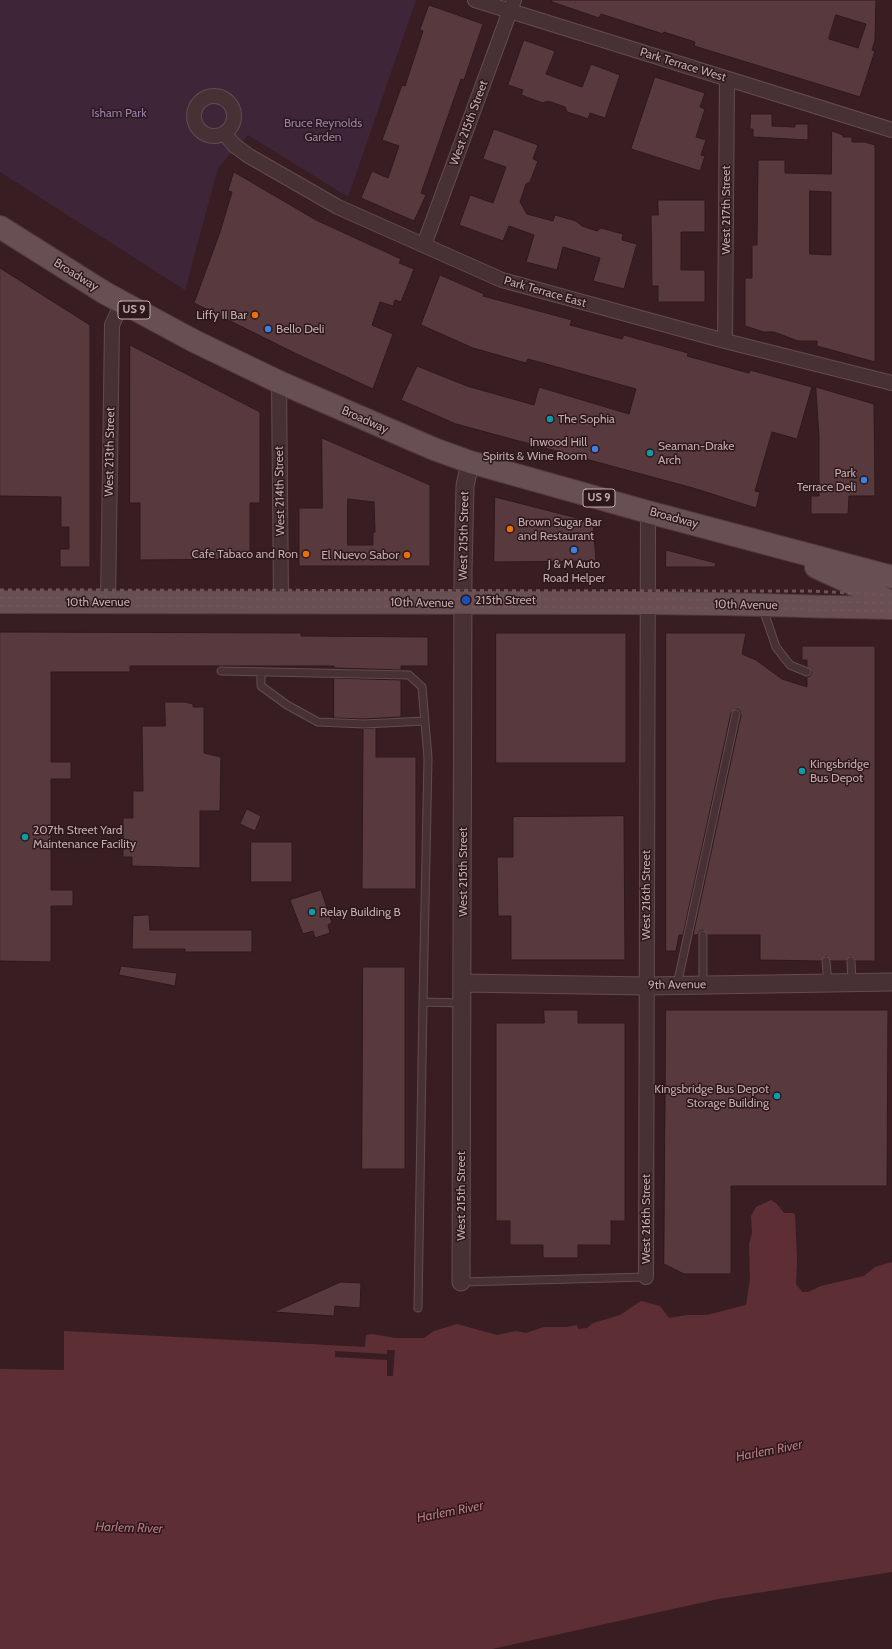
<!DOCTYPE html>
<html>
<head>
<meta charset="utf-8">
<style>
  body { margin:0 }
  canvas { display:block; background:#381e22 }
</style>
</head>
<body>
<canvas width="892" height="1649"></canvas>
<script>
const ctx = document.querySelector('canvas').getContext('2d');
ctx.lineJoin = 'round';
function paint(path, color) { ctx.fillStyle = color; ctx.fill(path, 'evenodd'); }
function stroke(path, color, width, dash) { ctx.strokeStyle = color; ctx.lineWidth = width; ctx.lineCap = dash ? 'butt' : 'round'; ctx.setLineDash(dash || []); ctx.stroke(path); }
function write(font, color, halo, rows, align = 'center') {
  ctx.font = font + ' Cabin,sans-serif'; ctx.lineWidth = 3; ctx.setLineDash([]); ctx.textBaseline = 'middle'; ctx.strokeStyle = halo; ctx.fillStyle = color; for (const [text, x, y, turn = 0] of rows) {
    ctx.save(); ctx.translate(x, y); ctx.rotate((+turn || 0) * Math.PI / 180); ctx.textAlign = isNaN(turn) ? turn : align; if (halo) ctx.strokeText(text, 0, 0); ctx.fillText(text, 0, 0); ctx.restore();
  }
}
paint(new Path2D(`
  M0,0H416L348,197L248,135L218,168L185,290L0,172Z`), '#3e2537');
paint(new Path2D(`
  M771,1200L776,1203L784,1213H793L795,1215L797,1261L796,1284L802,1292H808L821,1286L864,1276L875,1267L892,1262V1572L718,1599L492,1649H0V1369L64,1370V1331L365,1347L366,1335L372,1334L395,1338H424L434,1331L457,1324L497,1335L516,1331L526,1333L544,1327H567L577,1325L578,1329L587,1328L593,1323L620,1315L641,1301L660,1306L669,1318L687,1315H707L746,1305L750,1279L749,1244L752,1233L751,1216L756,1207Z`), '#5e2e35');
paint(new Path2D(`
  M387,1350H395L393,1376H387V1360L335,1357V1351L387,1354Z`), '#381e22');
const building = new Path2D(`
  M552,0H876L875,40L872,50L875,51L860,97L694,46L695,42L664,32L663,34L601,14L599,18L552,2ZM836,15L866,24L858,48L829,39Z
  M429,5L483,24L464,80L461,79L421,193L426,195L414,221L361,198L372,171L388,178L399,146L382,140L402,85L405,86L423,31L420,30Z
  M524,40L555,51L546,74L582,87L591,64L620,75L605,118L590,113L588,119L580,116L567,112L565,107L548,101L543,103L521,95L523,90L508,85Z
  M655,77L705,93L700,107L705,109L696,137L706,140L701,155L705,156L700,171L631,149Z
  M751,114H772V126L795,127V124H808V140L753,137V129H750Z
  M494,129L538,145L533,159L538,161L530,182L526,184L520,202L527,214L553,221L555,215L576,221L582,226L597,231L601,228L623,234L622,240L637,244L624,289L593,281L600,258L563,247L557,270L526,262L534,235L509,226L503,241L459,225L470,195L493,203L506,167L483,159Z
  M832,131L843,135V137H852V142H865L875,145V362L817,346V341H798L774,332H764L745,326V278H752V245H757L758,160H785V173L831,174ZM810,191L831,192V255L810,254Z
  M234,172L316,220L401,259L399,263L414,269L401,302L395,300L393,306L380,302L372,325L393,334L373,389L299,355L194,303L220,232L232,192L228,191Z
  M658,200H705V232H681V270H705V302H658V286H652L651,215H658Z
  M0,268L90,325V567H60V549H69V527H61V497L0,496Z
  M440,275L484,294L483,296L572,320L570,325L622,339L624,335L688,353L687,356L749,373L750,370L812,387L797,439L772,432L755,491L760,492L756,508L693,488L456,424L401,400L417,366L467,386L534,405L539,387L629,414L636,389L528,359L526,363L473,348L421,325Z
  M130,345L260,412V503H250V559L140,560V503H130Z
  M816,387L874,404L875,496H849L848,514H811V496H819V437Z
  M322,438L430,485V566H299V508H322ZM348,499L374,502L375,532H373V545H348Z
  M495,497L593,522L596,561L494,562Z
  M666,550L716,563L715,567H666Z
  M0,632L301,633V636L428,637V666H401V670L334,668V666H130V672H51V762H71V779H51V890H73V906H51V962L0,961Z
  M496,633H626V763H496Z
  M666,633H746L742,654L756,660L782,679L807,687V677L810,676L812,672L807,667V660H802V646H875V961H856L851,956L846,961H831L826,956L821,961L760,960V935H708L703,930L700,931L698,935H693L741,715L740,711L737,709L731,713L683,935H679L676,951H666Z
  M334,678L401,680V717L364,719L334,718Z
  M165,702H185L193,704V707H204V753L221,757L220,811H200V868L132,866V857H123V818H133V791H143L142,726H165Z
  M376,728V757H416V889H362L363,729Z
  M247,809L261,816L255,831L240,824Z
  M624,816L625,960H511V916H498L497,857H513V817Z
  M251,842H292V882H251Z
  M321,890L332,923L328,925L330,933L315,938L313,931L303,934L290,900Z
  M149,915L150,930H252V952H185V949H132L133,916Z
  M121,966L177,973L175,986L119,975Z
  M363,967H405V1169H362Z
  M544,1010H578V1023H625V1221H611V1245H578V1258H543V1245H510V1221H496V1023H544Z
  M666,1010H888L887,1186H731V1274H684L664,1264Z
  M341,1282L361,1283L360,1308L335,1306L334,1316L274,1312Z`);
paint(building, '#58393d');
stroke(building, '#2e191c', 1);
const service = new Path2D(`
  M763,609L776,647L790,665L807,672
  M221,671L409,675L422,687L428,758L423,1002L462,1003
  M261,672V686L287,705L318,722L364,724L425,721
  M826,961L828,983
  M851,961L852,982
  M677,985L736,714
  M703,985V935
  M461,1282L646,1277
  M418,1308L423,1002`);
const minor = new Path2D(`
  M475,0L892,130
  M194 116a20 20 0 1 1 40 0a20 20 0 1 1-40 0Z
  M225,134L234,145L249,156L338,207L502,280L725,341L892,383
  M424,245L514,0
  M725,341L727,79
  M279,382L281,601
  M108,602L112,325L122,303
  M646,1277L648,512`);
const tertiary = new Path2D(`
  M462,983L646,986L892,982
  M461,1282L463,571L465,486L470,462`);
const primary = new Path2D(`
  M0,227L105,293L194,341L279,382L434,449L470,462L648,512L892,577
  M816,567L892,602
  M0,602C215,602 430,602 645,603C728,603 810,607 892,608`);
stroke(service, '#634c4f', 9);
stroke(minor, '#634c4f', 16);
stroke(tertiary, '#634c4f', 19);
stroke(primary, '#513b3e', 24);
stroke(service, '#483135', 7);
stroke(minor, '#483135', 14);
stroke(tertiary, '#483135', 17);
stroke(primary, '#684f53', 22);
stroke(new Path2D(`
  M0,590L809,591L892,595
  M0,598L662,599L892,603
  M0,606L632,607L892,611`), '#705357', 3, [4, 4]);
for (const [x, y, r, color] of [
  [255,315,4,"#e8710a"],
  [268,329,4,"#3f7fe0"],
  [550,419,4,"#0f9aa8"],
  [595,449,4,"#3f7fe0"],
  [650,453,4,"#0f9aa8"],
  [864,480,4,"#3f7fe0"],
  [510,529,4,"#e8710a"],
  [574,550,4,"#3f7fe0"],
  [306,554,4,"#e8710a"],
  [407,555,4,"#e8710a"],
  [466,600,5,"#1a4fb4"],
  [802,771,4,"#0f9aa8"],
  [25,837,4,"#0f9aa8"],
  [312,912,4,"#0f9aa8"],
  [777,1096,4,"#0f9aa8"]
]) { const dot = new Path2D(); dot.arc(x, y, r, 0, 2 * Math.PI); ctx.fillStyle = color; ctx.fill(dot); stroke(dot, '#2c171a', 1.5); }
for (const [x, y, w] of [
  [134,310,32],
  [599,498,32]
]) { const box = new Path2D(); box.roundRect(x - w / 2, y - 9, w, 18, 3); ctx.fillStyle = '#2c171a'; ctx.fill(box); stroke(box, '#c5abae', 1); }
write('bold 11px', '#c5abae', null, [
  ["US 9",134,310],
  ["US 9",599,498]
]);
write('12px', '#c5abae', '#2c171a', [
  ["Park Terrace West",683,65,17],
  ["West 215th Street",469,123,-70],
  ["West 217th Street",726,210,-90],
  ["Broadway",76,275,32],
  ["Park Terrace East",545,292,16],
  ["Broadway",365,420,24],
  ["West 213th Street",110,452,-89],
  ["West 214th Street",280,491,-91],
  ["Broadway",674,518,15],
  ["West 215th Street",464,536,-89],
  ["10th Avenue",98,602],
  ["10th Avenue",422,603,1],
  ["10th Avenue",746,605,1],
  ["West 215th Street",463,872,-90],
  ["West 216th Street",646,895,-90],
  ["9th Avenue",677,985,-1],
  ["West 215th Street",461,1196,-90],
  ["West 216th Street",646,1219,-90]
]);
write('12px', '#9681ac', '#2c171a', [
  ["Isham Park",119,113],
  ["Bruce Reynolds",323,123],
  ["Garden",323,137]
]);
write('12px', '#c5abae', '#2c171a', [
  ["Liffy II Bar",247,315,"right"],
  ["Bello Deli",276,329],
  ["The Sophia",558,419],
  ["Inwood Hill",587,442,"right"],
  ["Spirits & Wine Room",587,456,"right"],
  ["Seaman-Drake",658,446],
  ["Arch",658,460],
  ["Park",856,473,"right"],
  ["Terrace Deli",856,487,"right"],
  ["Brown Sugar Bar",518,522],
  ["and Restaurant",518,536],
  ["Cafe Tabaco and Ron",298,554,"right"],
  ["El Nuevo Sabor",399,555,"right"],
  ["J & M Auto",574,564,"center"],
  ["Road Helper",574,578,"center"],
  ["215th Street",475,600],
  ["Kingsbridge",810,764],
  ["Bus Depot",810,778],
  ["207th Street Yard",33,830],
  ["Maintenance Facility",33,844],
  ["Relay Building B",320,912],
  ["Kingsbridge Bus Depot",769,1089,"right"],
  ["Storage Building",769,1103,"right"]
], 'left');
write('italic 13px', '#b57982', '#2c171a', [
  ["Harlem River",769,1451,-11],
  ["Harlem River",450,1512,-11],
  ["Harlem River",129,1528,2]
]);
</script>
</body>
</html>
